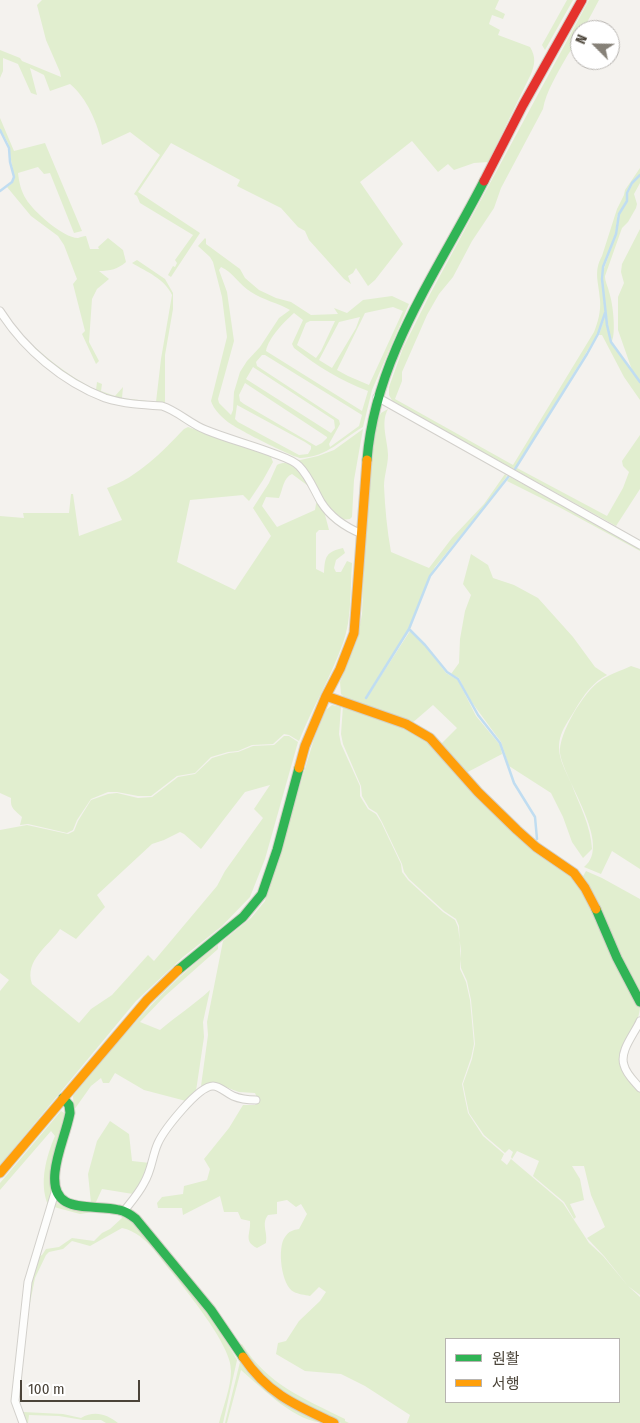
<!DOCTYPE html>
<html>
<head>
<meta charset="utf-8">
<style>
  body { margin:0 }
  #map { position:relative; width:640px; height:1423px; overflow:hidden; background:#f4f2ee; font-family:"Fira Sans Condensed","Noto Sans KR",sans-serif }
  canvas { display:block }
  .legend { position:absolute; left:445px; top:1338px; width:175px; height:65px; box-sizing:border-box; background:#fff; border:1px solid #b7b4b0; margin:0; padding:6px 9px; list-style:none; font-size:15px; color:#4b4439 }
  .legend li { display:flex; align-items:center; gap:10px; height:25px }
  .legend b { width:25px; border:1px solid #b7b4b0 }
  .north { position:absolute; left:570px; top:20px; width:50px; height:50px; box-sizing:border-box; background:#fff; border:1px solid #b7b4b0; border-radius:50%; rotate:293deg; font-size:14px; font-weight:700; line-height:20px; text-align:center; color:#4b4439 }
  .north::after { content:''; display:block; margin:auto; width:18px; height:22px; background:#868178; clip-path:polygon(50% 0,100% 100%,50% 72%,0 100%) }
  .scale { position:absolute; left:20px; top:1380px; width:120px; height:22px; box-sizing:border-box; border:2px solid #4b4439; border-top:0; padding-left:6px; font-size:15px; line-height:18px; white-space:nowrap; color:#4b4439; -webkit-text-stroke:4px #fff; paint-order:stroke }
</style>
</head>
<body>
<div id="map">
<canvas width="640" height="1423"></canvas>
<ul class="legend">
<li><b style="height:6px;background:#30b455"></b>원활</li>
<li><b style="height:6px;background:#ff9f0a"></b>서행</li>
</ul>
<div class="north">N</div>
<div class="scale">100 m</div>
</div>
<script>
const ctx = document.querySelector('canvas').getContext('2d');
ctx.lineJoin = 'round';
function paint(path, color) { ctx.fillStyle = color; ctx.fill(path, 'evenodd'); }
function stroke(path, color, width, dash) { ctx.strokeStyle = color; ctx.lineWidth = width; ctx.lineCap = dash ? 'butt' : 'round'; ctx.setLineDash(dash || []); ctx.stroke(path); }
paint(new Path2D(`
  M42,0H499L495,9L505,14L503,19L492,15L489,24L500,30L498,35L530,47C536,57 535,64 531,74L488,162L474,163L454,170L448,164L438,172L412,141L360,182L403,244L375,280L368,286L356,268L353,273L348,276L351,284L344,279L309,240L305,231L298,227L281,208L237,186L240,180L171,143L138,192L200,233L171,277L168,275L173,266L175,267L177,263L175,260L193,235L140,203L137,196L134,194L160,155L130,132L102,145C98,124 87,98 70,84L50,91L44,75L30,68L37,95L31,93L18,64L3,58V71L0,78V50L20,58L22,61L61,77L60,72L46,40L37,5Z
  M567,0H573L545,50L542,45Z
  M589,0H599L583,30H580C580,40 571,49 566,58C557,74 546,92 543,109L501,188L494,208L472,241L453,277L439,294L427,315L402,372V381L395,399L513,465L594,332C598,322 601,311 600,300C599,283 593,272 602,256L617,209L624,195L625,190L640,168V175L632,182L627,193V200L618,214L615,234L603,267L601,279L605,311L597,335L515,469L517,468L607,516L623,488L629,472L623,466L622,461L640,435V489L616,526L393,402L389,395V387L403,348L429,296Z
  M0,118L14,151L45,143L82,231L74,233L50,173L44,174L38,167L18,173C19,182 21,191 26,199C33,211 63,238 78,238C81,237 83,236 86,236L90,249H99L98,247L108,238L123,250L126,262C118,269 110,271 99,271L109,279L97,289L92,299L89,342L99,361L96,364L82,334L85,331L73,284L77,279L64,245L58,236L31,216L7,187L12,183L14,177L8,143L0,129Z
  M640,176V183L634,194L637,204L636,208L628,222L622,228L605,276C605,282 608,286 609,292C613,303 616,332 612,341L607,325L602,274L616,235L619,214L628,201V193L633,183Z
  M640,229V381L632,370L618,330V297L624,283L621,272L622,264Z
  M205,238L206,239V244L240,269L245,278L259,290L276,298L291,302L311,315L338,314L334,308L347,313L363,300L392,296L409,304L372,390L363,427C342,439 327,457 301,458C294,458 239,430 231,424C224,420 213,409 211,401L227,337L222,297L213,262L210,257L198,246ZM221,267C233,272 239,285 251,292C263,300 278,303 290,310L279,318L260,347L247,361L240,372L234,392L233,410L231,415L219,403L218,399L234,341L227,292L219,270ZM393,307L403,311L369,385L348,376L337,370L365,313ZM294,313L303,320L292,344L294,348C317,366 341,381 368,391L362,411L266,351C269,337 284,322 294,313ZM360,317L356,328L332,368L319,360L339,322ZM310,321H335L321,351L316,358L297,345L306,323ZM262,355H265L362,415L359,426L330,447L329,444L340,424L339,420L257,366L256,362ZM253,367L334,420L335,428L331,433L246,379ZM245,383L327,437V438L322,443L316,446L244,404L240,401L239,395ZM237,405L305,442L311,446V449L308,454L299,455L238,422L235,419Z
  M137,260L165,279L173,293V309L165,355V405L115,399L76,382L38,354L17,330C41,354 65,374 96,390L97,382L102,384L101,391L115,396L123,387L122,398L156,402L161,359L172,295C165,279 147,272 132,263Z
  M605,316L611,342L640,383V400L624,377L602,335H599Z
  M388,409C380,423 388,441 388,455C388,465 384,476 384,486C385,508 387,530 391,552L429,568L452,538L484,504L505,474L507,476L493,496L435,567L430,576L409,629L365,698L366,699L410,631L425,645L446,673L458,680L476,716L500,745L502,754L464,774L441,744L457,728L433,705L411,724L349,702L341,694L340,682L357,640L362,614L367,487L378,419L381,413Z
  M188,427L266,454L271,457L273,462L263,480L249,501L243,495L190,500L177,562L235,590L271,536L253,508L269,483L277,465C293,457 302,476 311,488L292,474C283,478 283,489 279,498L266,497L262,506L277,527L315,510L317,498L324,511L329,530H319L316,533V569L324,573C325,556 326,552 343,548L345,553L336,560L334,568L336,572H341L347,561L352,563C350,589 352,619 343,643C331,677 312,708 299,741L289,735L284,734L273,744L252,745L238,751L228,752L211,757L195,773L177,776L151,796H138L117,792H108L91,799L77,820L73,830L67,833L28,824L20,825L22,817C15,810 10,809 11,798L0,793V516L24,518L23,513H69L71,494H73L79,536L122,520L107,488C138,477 162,452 184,429Z
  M363,429L354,480L352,517L350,519L341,520L336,518L296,461L318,456L334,450Z
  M510,477L640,548V551L559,507L507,481Z
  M471,554L488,565L493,578L514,585L538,598L573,637L595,667L607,675C594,681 583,696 576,708C571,717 564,726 561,735C555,753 564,767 571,783C579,804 591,826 592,849L583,858L572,842L563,817L551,793L509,766L501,742L468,697L459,678L451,674L459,663L460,639L465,611L471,595L463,584Z
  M631,666L640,669V869L612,851L601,874L584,867C613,845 564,781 560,753C558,735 584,691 600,681C609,674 621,671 631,666Z
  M332,705L341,707L339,734L341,744L360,786V796L368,809L376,814L381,822L401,864L402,872L408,880L443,912L455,920L458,927L461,951L460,969L466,982L470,1000L474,1044L471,1058L462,1084L464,1094L468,1113L483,1136L504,1154L501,1160L507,1165L511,1159L563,1203L589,1243L603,1256L628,1286L640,1297V1423H407L410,1415L365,1386L341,1374L305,1371L276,1354L278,1343L286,1341L299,1321L320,1301L326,1292L319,1287L310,1296C305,1295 298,1294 294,1292C281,1286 277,1247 285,1237C289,1231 293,1230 299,1229L307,1214L301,1204L296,1207L287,1200L277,1202V1214L268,1215C261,1224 268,1232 266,1243L257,1248C243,1241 251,1234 250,1221L241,1219L238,1212H224L220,1196L183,1215L182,1208H158L157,1203L162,1197L183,1194L184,1186L207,1180L210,1169L204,1159L229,1128L243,1105H255L258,1100L255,1093L239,1092L211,1082L201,1086L208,1035L207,1022L223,941L251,918L265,901L314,739L326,710ZM446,1339H619V1402H446Z
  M343,706L404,728L421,736L554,862L572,877L582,891L640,1006C640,1014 637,1021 633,1028C615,1059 617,1065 640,1092V1295L628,1286L604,1256L587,1238L605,1227L591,1195L584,1166H572L580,1179L584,1200L570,1204L576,1217L574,1219L564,1202L533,1176L539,1161L517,1151L512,1159L511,1157L513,1152L509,1149L505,1153L484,1135L469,1113L465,1094L463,1084L472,1059L475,1044L471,1000L467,981L461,968L459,926L456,919L444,911L409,879L404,872L402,864L382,822L377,813L369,808L362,796L361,786L343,744L341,734Z
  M284,736H289L298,742L265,859L250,897L222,926L183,957L136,1001L0,1165V991L9,980L0,973V830L27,825L68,834L74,831L78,821L91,800L108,794L117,793L138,798L152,797L178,777L195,774L212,758L229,753L238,752L253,746L274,745ZM270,785L254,809L263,818L225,871L217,886L154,961L148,955L112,995L91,1009L79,1023L32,984C24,960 49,946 60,929L76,939L105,907L97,895L152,844L164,840L180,832L184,834L201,849L245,792Z
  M586,871L602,878L640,899V994L582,878Z
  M218,945V949L165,996L140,1022L160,1030C176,1016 194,1005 210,990L203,1022L204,1037L196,1091L186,1101L144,1090L115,1073L109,1083H103L101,1078L91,1086L74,1110L73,1096C117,1042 162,987 218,945Z
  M61,1111L66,1114L50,1181L52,1194L48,1205C39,1183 46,1157 55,1136L51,1131L0,1190V1183Z
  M110,1121L129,1134L132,1161L150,1163L148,1173L133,1194L102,1189L96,1202L91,1203L88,1174L97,1141Z
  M56,1202C75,1216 96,1206 116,1211C121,1213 126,1216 131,1218L212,1317L237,1360L223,1423H219C223,1407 231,1387 231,1371C233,1343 172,1274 154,1250C144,1239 136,1231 122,1228L90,1246L72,1241L63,1249L49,1252L46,1255L35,1278L30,1303L28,1306L32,1279L38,1257L42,1255L46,1249L59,1247L72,1238L94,1241L102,1233L110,1229L122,1218L121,1215L93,1212L80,1214L54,1207Z
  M242,1344C268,1385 303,1398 345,1419V1421L349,1423H341C302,1404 260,1387 240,1345Z
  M240,1362H242L247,1368L326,1423C296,1423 263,1389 241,1370L227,1423H225Z
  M23,1412L63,1414L81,1418C94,1410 107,1414 118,1423H106L101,1420H83L59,1416L29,1415L28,1423H26Z`), '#e1eecf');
stroke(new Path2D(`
  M0,130L9,148L10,162L14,177L12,182L0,191
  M640,175L632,183L627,193V201L619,214L616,234L603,267L602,279L607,325L611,342L640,382
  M515,469L587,354L598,334L605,313
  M410,630L425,645L447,672L458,679L478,715L500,743L514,783L535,817L537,839
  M366,698L409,629L430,576L509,476`), '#c0ddf1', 2.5);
const street = new Path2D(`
  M0,311C24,349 63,382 105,398C124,404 143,405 162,406C178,411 190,424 206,430C228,439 252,445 275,454C283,457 293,460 299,466C309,476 314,490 321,502C331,518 345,527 362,534
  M377,397L640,545
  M640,1021C635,1033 619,1051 624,1065C626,1074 634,1081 640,1088
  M124,1211C131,1202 139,1193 144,1183C152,1170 152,1156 158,1143C164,1130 198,1086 213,1086C220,1086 226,1093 233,1096C240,1099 248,1100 256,1100
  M23,1423L15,1401L28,1282L56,1189`);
const fast = new Path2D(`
  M367,460C375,357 438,271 484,181
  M596,909L617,958L640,1002
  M178,970L243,917L262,894L277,850L299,768
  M63,1098L69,1105L70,1113C66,1133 57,1152 55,1172C50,1217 93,1203 119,1210C126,1211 131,1215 136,1219L211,1310L243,1357`);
const slow = new Path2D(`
  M326,696L406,724L430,738L478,792L517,830L536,847L574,873L585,888L596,909
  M299,768L305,746L326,696L340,669L354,633L367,460
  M0,1173L147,1000L178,970
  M243,1357C268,1394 295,1405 334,1423`);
const jam = new Path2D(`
  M484,181L523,105L582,0`);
stroke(street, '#d2d0cb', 9);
stroke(fast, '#d3cfc5', 11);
stroke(slow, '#d3cfc5', 11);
stroke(jam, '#d3cfc5', 11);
stroke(street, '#fdfdfc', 7);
stroke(fast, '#30b455', 9);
stroke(slow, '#ff9f0a', 9);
stroke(jam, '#e5322d', 9);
</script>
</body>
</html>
